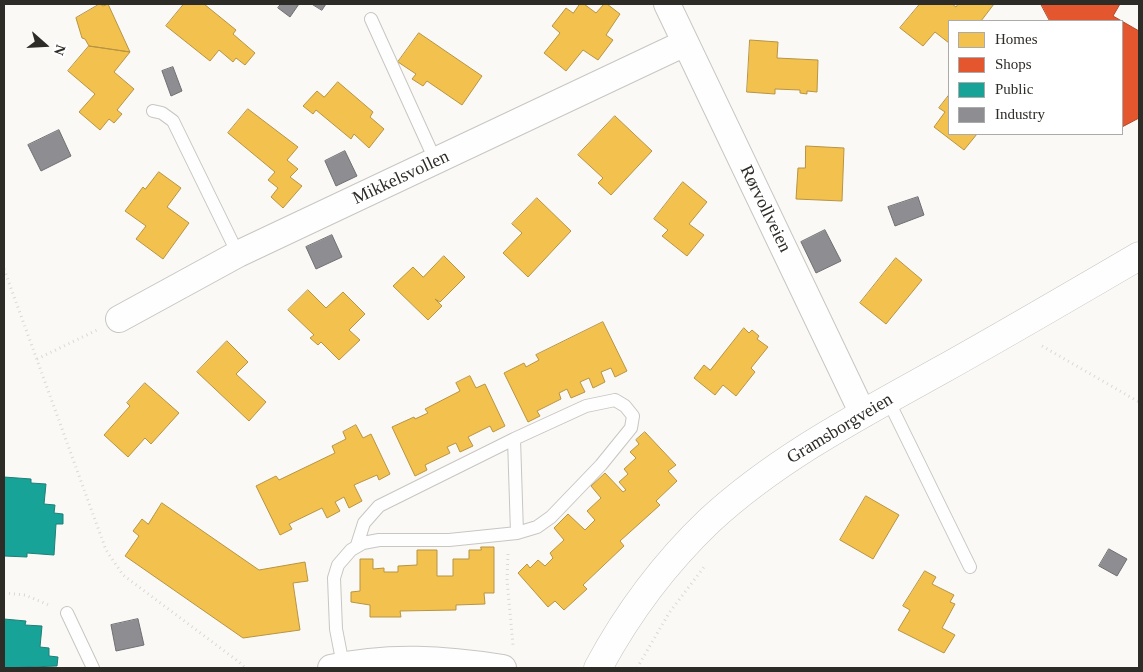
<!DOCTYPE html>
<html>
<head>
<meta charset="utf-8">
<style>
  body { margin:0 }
  #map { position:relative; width:1143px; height:672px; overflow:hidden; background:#fbf9f6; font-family:Georgia,serif }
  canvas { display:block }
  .frame { position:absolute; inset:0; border:5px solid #2e2c27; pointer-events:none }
  .legend { position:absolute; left:948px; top:20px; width:175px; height:115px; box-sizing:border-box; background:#fff; border:1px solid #ababa9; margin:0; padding:6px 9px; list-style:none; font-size:15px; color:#2e2c27 }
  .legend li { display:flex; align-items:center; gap:10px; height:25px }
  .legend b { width:25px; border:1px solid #ababa9 }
  .north { position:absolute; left:20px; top:20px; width:50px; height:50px; -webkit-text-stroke:4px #fff; paint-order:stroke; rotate:109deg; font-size:14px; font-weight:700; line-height:20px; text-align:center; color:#2e2c27 }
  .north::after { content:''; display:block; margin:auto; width:18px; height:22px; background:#2e2c27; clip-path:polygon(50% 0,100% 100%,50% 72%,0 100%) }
</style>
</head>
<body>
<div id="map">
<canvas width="1143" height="672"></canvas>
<div class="frame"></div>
<ul class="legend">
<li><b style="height:14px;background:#f2c14e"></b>Homes</li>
<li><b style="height:14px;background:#e4572e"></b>Shops</li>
<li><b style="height:14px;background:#17a398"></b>Public</li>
<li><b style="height:14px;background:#8d8d92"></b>Industry</li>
</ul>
<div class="north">N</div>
</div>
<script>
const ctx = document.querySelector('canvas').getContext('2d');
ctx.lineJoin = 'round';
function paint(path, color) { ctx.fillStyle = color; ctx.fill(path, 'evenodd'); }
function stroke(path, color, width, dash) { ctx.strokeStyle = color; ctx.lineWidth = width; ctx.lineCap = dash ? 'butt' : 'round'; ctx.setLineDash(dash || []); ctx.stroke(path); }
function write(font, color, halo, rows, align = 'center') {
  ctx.font = font + ' Georgia,serif'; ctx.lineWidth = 5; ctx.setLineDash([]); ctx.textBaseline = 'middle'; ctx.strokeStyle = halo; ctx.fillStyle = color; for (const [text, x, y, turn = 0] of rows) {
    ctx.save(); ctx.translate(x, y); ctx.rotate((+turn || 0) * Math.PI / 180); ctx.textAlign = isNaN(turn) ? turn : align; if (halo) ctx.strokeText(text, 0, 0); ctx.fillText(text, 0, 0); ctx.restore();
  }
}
const homes = new Path2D(`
  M100,4L103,6L108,4L130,52L89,46L85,39L82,38L76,18Z
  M184,4H204L236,30L233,34L255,53L245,65L236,58L233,62L219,50L210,61L166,26Z
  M580,4H584L596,13L604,4H607L620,14L606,35L613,40L598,60L583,50L566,71L544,53L560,33L552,26L566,8L573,13Z
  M920,4H952L956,7L958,4H994L981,21H949V43L935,32L923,46L900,28Z
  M419,33L482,76L462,105L427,81L423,86L412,79L416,74L398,62Z
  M750,40L778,42L777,58L818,60L817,92L807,91V94L800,93V90L775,89V94L747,92Z
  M89,46L130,52L114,72L134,89L117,110L122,114L114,123L109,119L100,130L79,112L95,94L68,71Z
  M338,82L373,112L370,117L384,129L369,148L354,134L351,139L316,110L313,114L303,106L317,91L324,97Z
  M949,95V134H977L964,150L934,127L945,112L939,108Z
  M248,109L298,147L287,160L298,169L290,177L302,186L283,208L271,197L278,188L268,180L275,172L228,133Z
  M615,116L652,151L611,195L598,183L603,178L578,155Z
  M806,146L844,148L842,201L796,199L798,168H805Z
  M159,172L181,188L167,207L189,223L163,259L136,239L146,226L125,211L143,187L145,189Z
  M683,182L707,202L689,224L704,235L687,256L662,236L668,230L654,219Z
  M537,198L571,231L528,277L503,253L522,233L512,224Z
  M444,256L465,277L440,302L435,299L442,306L428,320L393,286L413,267L423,277Z
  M896,258L922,280L886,324L860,303Z
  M308,290L326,308L343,292L365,314L349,330L360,340L339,360L321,342L318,345L310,338L314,335L288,310Z
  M603,322L627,371L615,377L611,368L601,372L605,382L593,388L589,378L580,382L585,392L571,398L567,389L559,393L561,399L537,411L540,416L528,422L504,373L524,363L526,367L539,360L536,355Z
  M744,328L749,333L752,330L759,336L757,339L768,347L751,368L755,372L736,396L723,385L715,395L694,378L704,365L710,370Z
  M227,341L248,362L236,374L266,402L249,421L197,372Z
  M470,376L476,388L485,384L505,426L493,432L490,426L468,437L473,446L460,452L456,443L447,447L450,453L425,465L427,470L415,476L392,427L414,417L415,419L428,413L425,409L460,391L456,383Z
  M145,383L179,413L151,444L145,438L128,457L104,435L130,406L127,403Z
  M356,425L363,438L371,434L390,474L379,480L377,475L354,485L362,501L349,508L344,497L335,502L340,511L327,518L322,508L289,524L292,529L280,535L256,486L276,476L279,480L335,453L332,446L346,439L343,432Z
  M645,432L676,465L668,471L677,481L656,501L660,505L620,541L624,546L583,585L587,589L564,610L555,601L548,607L518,573L527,564L530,568L538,560L545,566L553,558L550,553L564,540L554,528L568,514L585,530L595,520L587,511L601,498L591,486L605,473L623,492L626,490L619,482L628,474L624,469L636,458L630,452L639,444L636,440Z
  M866,496L899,515L873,559L840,540Z
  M162,503L259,570L305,562L308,581L293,583L300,630L243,638L125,556L139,536L133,531L142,519L148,524Z
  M481,547H494V593H484L485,604L456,605V610L400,611L401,617H370V605L351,602V592L360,591V559H373V569L384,568V572H398V566L417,565V550H437V576H453V559H469V550H481Z
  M925,571L936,577L932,584L954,595L950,602L955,604L942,628L955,635L944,653L898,630L910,610L903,606Z`);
paint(homes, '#f2c14e');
stroke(homes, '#b79442', 1);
const shops = new Path2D(`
  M1041,4H1120L1113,16L1139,31V118L1122,127V21H1050Z`);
paint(shops, '#e4572e');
stroke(shops, '#ad4a2c', 1);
const public = new Path2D(`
  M4,477L31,479V483L46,484L44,504L55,505L54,513L63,514V524H56L54,555L27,553V557L4,556Z
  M4,619L26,621L25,625L42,626L40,647L49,648V656L58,657L57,666L4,668Z`);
paint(public, '#17a398');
stroke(public, '#1e7f76', 1);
const industry = new Path2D(`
  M281,4H299L290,17L278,8Z
  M312,4H326L322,10Z
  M173,67L182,91L171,96L162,71Z
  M59,130L71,156L41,171L28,145Z
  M345,151L357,176L336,186L325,161Z
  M918,197L924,215L895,226L888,207Z
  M825,230L841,261L816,273L801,242Z
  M332,235L342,257L316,269L306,247Z
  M1109,549L1127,559L1117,576L1099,566Z
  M138,619L144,645L116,651L111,625Z`);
paint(industry, '#8d8d92');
stroke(industry, '#707072', 1);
const service = new Path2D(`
  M371,19L436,162
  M153,111L162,113L173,121L238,254
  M888,400L970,567
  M514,439L517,533
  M67,613L93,668
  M343,665L336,629L334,578L338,565L351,550L363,543L379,540H449L517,533L537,527L551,517L601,465L631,428L633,416L625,406L615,400L586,406L514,439L379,506L364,523L357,545`);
const minor = new Path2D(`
  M667,4L863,414
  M119,319L238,254L685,43
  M331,668C389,655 445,659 503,668`);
const secondary = new Path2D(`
  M598,668C627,614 664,564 709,521C777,458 862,414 943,369C1009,332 1074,294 1139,256`);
stroke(service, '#c7c6c2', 14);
stroke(minor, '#c7c6c2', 28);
stroke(secondary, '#c7c6c2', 29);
stroke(new Path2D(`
  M4,269L98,528L106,550L123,575L239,662L245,668
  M1042,346L1139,402
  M37,359L97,330
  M508,554L507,580L513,645
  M4,593L25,595L51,606
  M637,668L669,613L704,567`), '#d9d9d7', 3, [1, 4]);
stroke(service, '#fefefe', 12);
stroke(minor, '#fefefe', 26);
stroke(secondary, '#fefefe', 28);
write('18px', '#2e2c27', '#fff', [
  ["Mikkelsvollen",401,178,-25],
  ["Rørvollveien",765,209,64],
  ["Gramsborgveien",840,429,-31]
]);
</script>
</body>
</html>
